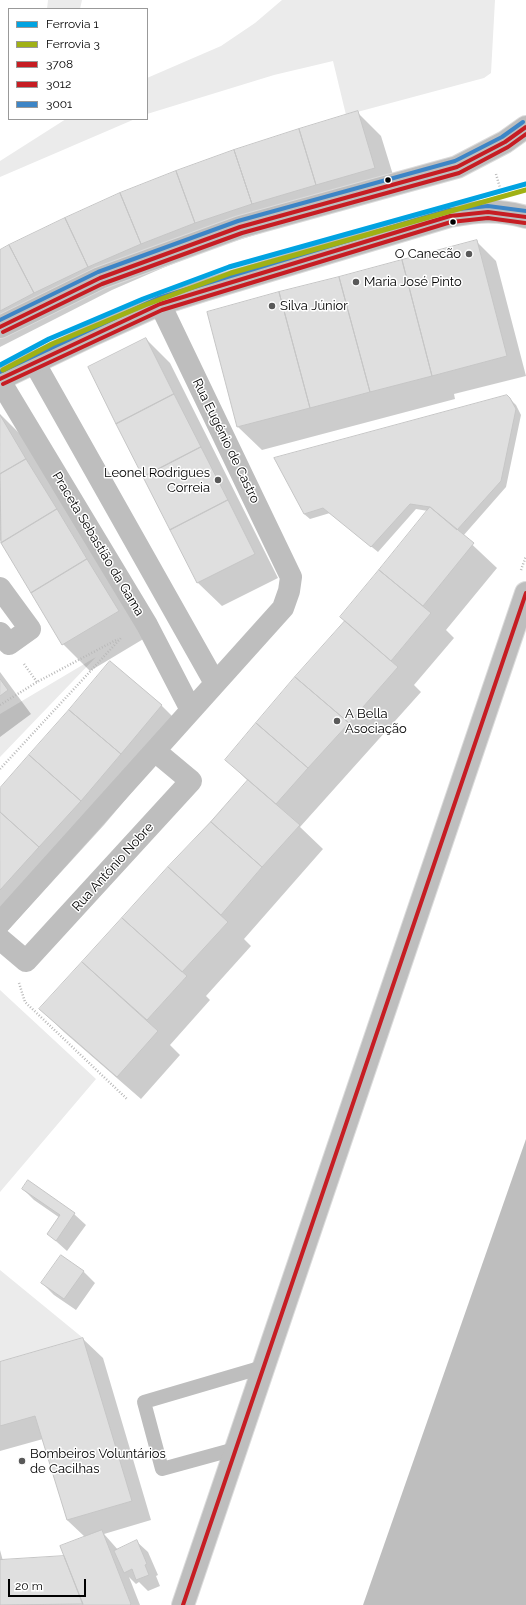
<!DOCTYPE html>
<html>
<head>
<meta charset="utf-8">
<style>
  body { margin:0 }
  #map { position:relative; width:526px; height:1605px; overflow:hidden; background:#fff; font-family:Raleway,sans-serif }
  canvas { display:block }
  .legend { position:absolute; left:8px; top:8px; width:140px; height:112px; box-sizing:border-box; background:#fff; border:1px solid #999; margin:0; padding:5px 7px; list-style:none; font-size:12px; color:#000 }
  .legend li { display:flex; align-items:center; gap:8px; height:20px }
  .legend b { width:20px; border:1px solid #999 }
  .scale { position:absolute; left:8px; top:1579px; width:78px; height:18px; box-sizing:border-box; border:2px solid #000; border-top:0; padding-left:5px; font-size:12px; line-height:14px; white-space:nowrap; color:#000; -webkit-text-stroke:3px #fff; paint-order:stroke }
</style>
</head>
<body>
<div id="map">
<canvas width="526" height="1605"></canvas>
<ul class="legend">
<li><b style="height:5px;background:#01a3e1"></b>Ferrovia 1</li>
<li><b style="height:5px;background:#a0b115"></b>Ferrovia 3</li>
<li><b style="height:5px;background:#c61d23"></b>3708</li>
<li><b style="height:5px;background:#c61d23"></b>3012</li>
<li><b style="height:5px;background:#3d85c6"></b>3001</li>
</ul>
<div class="scale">20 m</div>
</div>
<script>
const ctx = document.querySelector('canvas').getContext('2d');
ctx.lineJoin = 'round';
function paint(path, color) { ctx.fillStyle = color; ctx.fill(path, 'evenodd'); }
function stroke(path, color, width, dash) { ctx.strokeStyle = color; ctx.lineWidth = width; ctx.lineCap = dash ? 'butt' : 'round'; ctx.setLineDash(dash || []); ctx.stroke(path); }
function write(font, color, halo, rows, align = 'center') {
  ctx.font = font + ' Raleway,sans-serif'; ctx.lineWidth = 3; ctx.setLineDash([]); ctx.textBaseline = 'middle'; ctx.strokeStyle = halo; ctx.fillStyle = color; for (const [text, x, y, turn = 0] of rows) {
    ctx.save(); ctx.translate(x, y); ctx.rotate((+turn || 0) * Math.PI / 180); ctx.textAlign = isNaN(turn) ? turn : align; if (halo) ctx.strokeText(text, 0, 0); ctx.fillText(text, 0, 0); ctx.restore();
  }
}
paint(new Path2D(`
  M48,0H82L80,9H47Z
  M282,0H495L491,73L484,78L346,115L333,61L274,75L147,114V78L221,46L255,23Z
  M66,119H135L0,177V161Z
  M96,657L0,757V714Z
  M0,990L96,1079L0,1192Z
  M0,1270L83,1338L0,1362Z`), '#ebebeb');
paint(new Path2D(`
  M526,1139V1605H363Z`), '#bebebe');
paint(new Path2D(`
  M357,112L381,136L398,191L219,246L165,267L112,290L0,347V252Z
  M476,241L496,261L526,376L454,394L455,399L262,450L238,427Z
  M146,339L170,363L278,578L222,606L198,583L89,368Z
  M510,399L516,405L521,415L506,487L463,536L497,568L446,630L454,638L414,685L421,692L300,827L323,849L244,939L251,946L206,996L210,1000L170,1045L180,1055L141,1099L64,1032L40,1009L248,781L227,760L345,621L341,617L428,511L416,509L378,552L330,513L310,519L304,514Z
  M0,414L23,437L145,638L90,671L63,644L0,540Z
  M111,663L162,706L185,729L104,825L0,939V789Z
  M0,672L31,714L0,737Z
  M23,1189L74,1214L86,1225L67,1251L48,1234L60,1218L34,1200Z
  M83,1271L95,1283L76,1310L54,1295L42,1283Z
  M83,1339L103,1358L151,1520L104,1534L119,1551L136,1541L148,1552L158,1575L156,1576L160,1586L148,1591L139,1582L136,1584L129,1577L140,1605H0V1550L3,1561L66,1557L85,1537L67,1520L43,1439L0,1451V1363Z`), '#0003');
const building = new Path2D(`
  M358,111L375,168L316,185L299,129Z
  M299,129L316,185L252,204L234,150Z
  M234,150L252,204L195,223L176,171Z
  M176,171L195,223L141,244L120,193Z
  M120,193L141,244L88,267L65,218Z
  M65,218L88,267L34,293L9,245Z
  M477,240L507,356L432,376L402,260Z
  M9,245L34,293L0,311V250Z
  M402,260L432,376L370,392L339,277Z
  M339,277L370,392L310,408L279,292Z
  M279,292L310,408L237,427L207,312Z
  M146,338L174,394L116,424L88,367Z
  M174,394L201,447L143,477L116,424Z
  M507,395L510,398L516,409L501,481L457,530L430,507L410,504L371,547L323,508L304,514L274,458Z
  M0,415L26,459L0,474Z
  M201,447L228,500L170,530L143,477Z
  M26,459L57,509L1,543L0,474Z
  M228,500L255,554L197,583L170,530Z
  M430,507L474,543L423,606L379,570Z
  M57,509L87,559L31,593L1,543Z
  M87,559L119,611L62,645L31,593Z
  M379,570L431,613L391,661L340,617Z
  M345,621L398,667L349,723L295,677Z
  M110,661L162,705L121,754L69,710Z
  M295,677L349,723L308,768L256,723Z
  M0,679L8,690L0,696Z
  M69,710L121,754L81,801L29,755Z
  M256,723L308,768L276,804L225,760Z
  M29,755L81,801L39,847L0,812V788Z
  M248,780L300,825L262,867L211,822Z
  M0,812L39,847L0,890Z
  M211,822L262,867L221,915L168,867Z
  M168,867L228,922L182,972L122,918Z
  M122,918L187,976L147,1020L82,962Z
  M82,962L158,1031L117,1077L39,1009Z
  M28,1180L75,1213L56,1241L47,1234L60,1215L22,1189Z
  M61,1255L84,1271L64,1299L41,1283Z
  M83,1338L132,1501L67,1520L35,1416L0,1426V1362Z
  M102,1530L131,1604L130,1605H83L60,1546Z
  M137,1540L147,1564L145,1565L149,1575L136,1580L132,1569L124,1573L114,1551Z
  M64,1556L83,1604L0,1605V1560Z`);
paint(building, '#dfdfdf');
stroke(building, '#c6c6c6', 1);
const primary = new Path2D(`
  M0,327L100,278L240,227L457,167L505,142L526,127
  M0,379L92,335L160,304L204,290L450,216C480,211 496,209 526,217
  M183,1605L526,593`);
stroke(primary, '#dbdbdb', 24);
stroke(new Path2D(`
  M496,174L500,188
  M521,570L526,556
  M24,664L37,682
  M0,705L37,682L118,639
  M0,769L121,638
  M19,983L25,1002L127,1099`), '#b9b9b9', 2.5, [1, 2]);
stroke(new Path2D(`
  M235,1449L162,1469L144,1402L263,1367`), '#bebebe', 14);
stroke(new Path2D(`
  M34,362L215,683
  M0,381L147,625L191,710
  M0,588L30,629L9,644L0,633
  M0,923L283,608L289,591L291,577L160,304
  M0,939L26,961L191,781L155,751`), '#bebebe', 22);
stroke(primary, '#bebebe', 22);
stroke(new Path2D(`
  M0,327L100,278L240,227L457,167L505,142L526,127
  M0,379L160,304L450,216L488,212L526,217
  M183,1605L526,593`), '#c61d23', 4);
stroke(new Path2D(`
  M3,332L102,284L242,233L459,173L508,147L526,134
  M3,384L162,310L451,222L488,218L525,223`), '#c61d23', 4);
stroke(new Path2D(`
  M0,320L98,272L238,221L455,161L502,137L523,122
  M0,372L158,298L449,210L488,206L526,211`), '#3d85c6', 4);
stroke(new Path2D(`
  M0,365L49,339L143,299L229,267L526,184`), '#01a3e1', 5);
stroke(new Path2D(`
  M3,370L52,344L145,305L231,273L526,190`), '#a0b115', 5);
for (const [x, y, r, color] of [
  [388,180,3.5,"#000"],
  [453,222,3.5,"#000"],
  [469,254,4,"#595959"],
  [356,282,4,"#595959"],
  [272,306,4,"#595959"],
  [218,480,4,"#595959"],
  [337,721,4,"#595959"],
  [22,1461,4,"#595959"]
]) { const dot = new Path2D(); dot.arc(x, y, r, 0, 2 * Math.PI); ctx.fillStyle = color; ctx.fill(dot); stroke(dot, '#fff', 1.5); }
write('13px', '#000', '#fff', [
  ["O Canecão",461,254,"right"],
  ["Maria José Pinto",364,282],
  ["Silva Júnior",280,306],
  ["Leonel Rodrigues",210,473,"right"],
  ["Correia",210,488,"right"],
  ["A Bella",345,714],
  ["Asociação",345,729],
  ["Bombeiros Voluntários",30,1454],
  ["de Cacilhas",30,1469]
], 'left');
write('13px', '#000', '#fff', [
  ["Rua Eugénio de Castro",226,441,64],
  ["Praceta Sebastião da Gama",98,544,59],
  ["Rua António Nobre",113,867,-48]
]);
</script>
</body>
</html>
